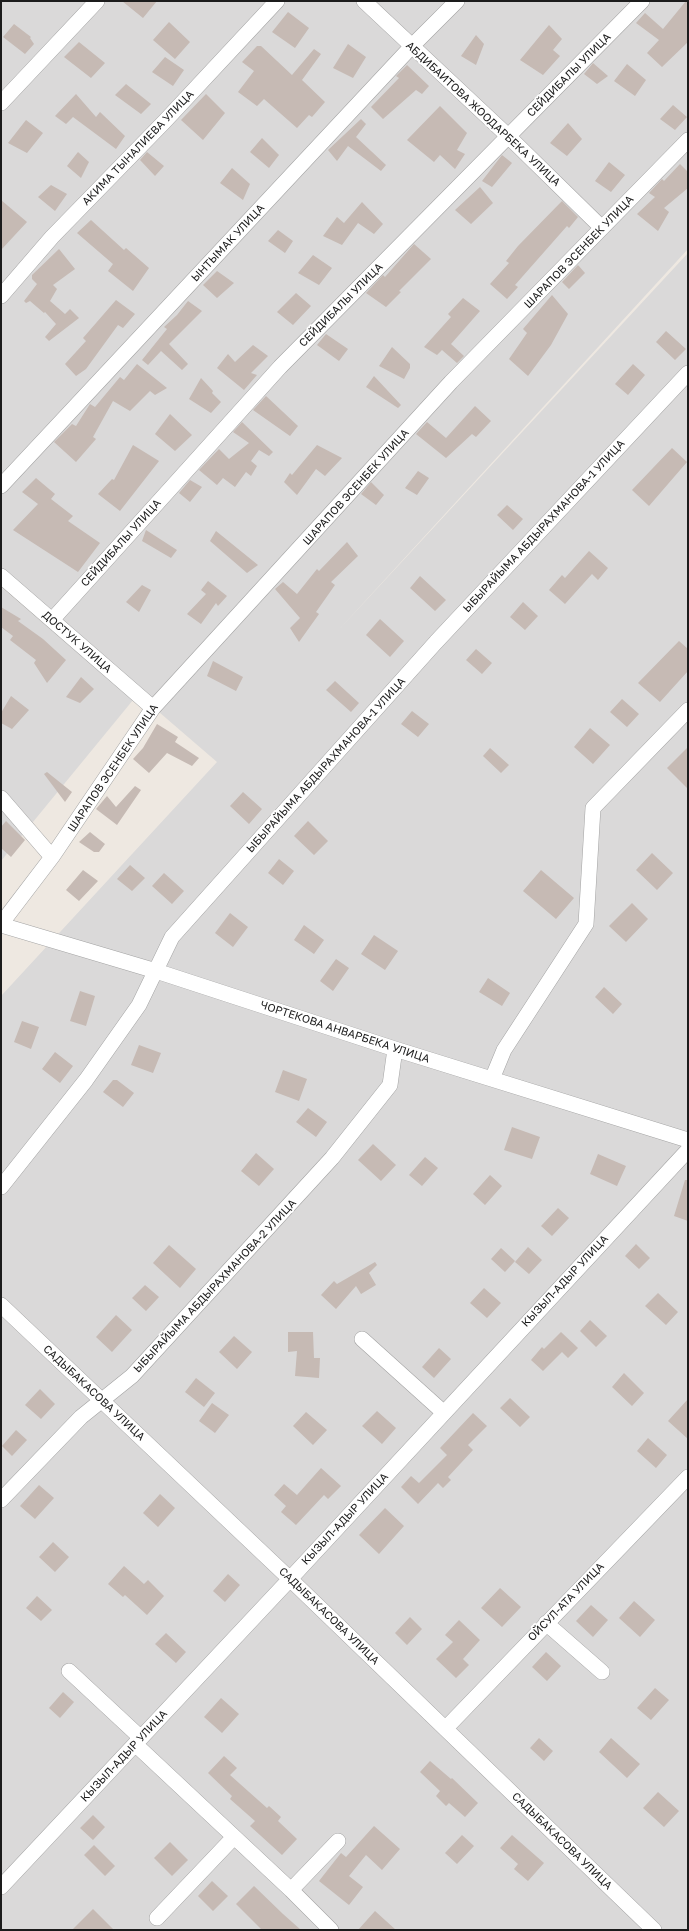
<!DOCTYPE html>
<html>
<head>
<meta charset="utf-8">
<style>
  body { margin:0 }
  #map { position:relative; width:689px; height:1931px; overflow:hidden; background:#eee8e1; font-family:"Golos Text",sans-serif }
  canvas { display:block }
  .frame { position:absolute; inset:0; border:2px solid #1c1c1c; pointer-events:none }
</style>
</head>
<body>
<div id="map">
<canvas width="689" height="1931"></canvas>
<div class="frame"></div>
</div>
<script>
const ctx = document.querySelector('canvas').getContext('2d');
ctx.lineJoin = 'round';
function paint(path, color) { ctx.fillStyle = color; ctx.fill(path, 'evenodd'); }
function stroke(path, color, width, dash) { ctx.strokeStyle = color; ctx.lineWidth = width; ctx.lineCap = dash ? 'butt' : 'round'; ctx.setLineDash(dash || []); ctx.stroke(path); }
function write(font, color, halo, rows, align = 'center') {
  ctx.font = font + ' "Golos Text",sans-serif'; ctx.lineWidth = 3.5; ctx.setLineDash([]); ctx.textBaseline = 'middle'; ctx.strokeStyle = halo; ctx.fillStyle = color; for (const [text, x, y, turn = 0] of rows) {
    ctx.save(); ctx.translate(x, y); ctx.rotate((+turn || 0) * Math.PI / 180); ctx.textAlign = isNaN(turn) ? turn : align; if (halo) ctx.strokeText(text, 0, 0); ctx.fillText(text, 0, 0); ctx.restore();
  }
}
paint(new Path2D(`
  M1,1H688V249L334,635L688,253V1930H1V996L217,762L1,576Z
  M1,587L133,700L1,861Z`), '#dad9d9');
paint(new Path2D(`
  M122,1H157L143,18Z
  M686,1H688V42L662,67L647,53L659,40L636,23L645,13L663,29Z
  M288,12L309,28L295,48L272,32Z
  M169,22L190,42L175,59L153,40Z
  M14,24L31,37L30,38L34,44L25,54L3,37Z
  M549,25L562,39L553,50L560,56L543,75L520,60Z
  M476,35L484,44L476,65L461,56Z
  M79,42L105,63L91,78L64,57Z
  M348,44L366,57L353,78L333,68Z
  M257,46H261L292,75L314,49L321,54L302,80L325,102L312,117L309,115L297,128L264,99L257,106L238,92L254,71L242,62Z
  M165,57L184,70L173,86L152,72Z
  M593,63L608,76L597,84L584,74Z
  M627,64L646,80L635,96L614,81Z
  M407,65L429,86L422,94L416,90L383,119L371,107L399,78L396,76Z
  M126,84L151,104L141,114L115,95Z
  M76,94L96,117L100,112L125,136L116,149L73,117L66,124L55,116Z
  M206,94L225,113L203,140L181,120Z
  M673,105L687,117L675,130L660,119Z
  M440,106L467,133L457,150L465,154L455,169L440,155L434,162L407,140Z
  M361,119L366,124L356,137L386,165L381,171L348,146L337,161L328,150Z
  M26,120L43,133L27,153L8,143Z
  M568,123L582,139L567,156L550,143Z
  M262,138L279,155L269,168L250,152Z
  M78,152L89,162L81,178L67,166Z
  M147,152L164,166L155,176L140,160Z
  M502,155L512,163L492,187L482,181Z
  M609,162L625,175L611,192L595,181Z
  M680,164L688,172V188L664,208L669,212L658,231L637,214L655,197L649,193L662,179L664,181Z
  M232,168L250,184L243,200L220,183Z
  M51,185L67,194L55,211L38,197Z
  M480,187L493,203L471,224L455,210Z
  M1,200L27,222L1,250Z
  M562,201L578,217L569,228L567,226L515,285L518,287L507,299L490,284L509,263L506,261L518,246Z
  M362,202L383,224L374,234L358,223L342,245L323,236L337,217L344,223Z
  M91,220L124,250L126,248L149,268L133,291L108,271L113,264L77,233Z
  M278,230L293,241L285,253L268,241Z
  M414,244L431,259L399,291L401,292L386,307L366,293L383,275L385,277Z
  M59,249L75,269L53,285L57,289L50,301L65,314L70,309L79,318L49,341L45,337L56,324L45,312L44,313L30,301L26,303L24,301L37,284L32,279V275Z
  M313,255L332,268L319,285L298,273Z
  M578,265L585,273L569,289L562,282Z
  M217,271L234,283L217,298L203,285Z
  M296,293L311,306L293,325L277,312Z
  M552,295L568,314L551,345L528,376L509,359L527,333L523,329Z
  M463,298L480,311L451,344L464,356L457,363L442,350L437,355L424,347L451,317L448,314Z
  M116,300L135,314L123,328L118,325L86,369L76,376L65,364L86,341L83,338Z
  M188,301L202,311L169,344L188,364L182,370L161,351L148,365L142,360L167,329L164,327L177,315Z
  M666,331L686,349L675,360L656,342Z
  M326,334L348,349L339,361L317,345Z
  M253,345L268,356L251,373L257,375L244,390L217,368L228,354L235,362Z
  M392,347L410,364V368L404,379L379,366Z
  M137,364L167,388L155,395L150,391L130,411L113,401L93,437L96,439L76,462L54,442L72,424L76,426L90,404L95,407L120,377L124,380Z
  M633,364L645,375L628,395L615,384Z
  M374,376L401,405L398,408L366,387Z
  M201,378L213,391L212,393L221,402L211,413L189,399Z
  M266,396L298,426L290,436L253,410Z
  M475,406L491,421L476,437L472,434L446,458L416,434L427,422L446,438Z
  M170,414L192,435L175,451L155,434Z
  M242,422L273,452L269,456L259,450L251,461L257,466L251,476L246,472L235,487L223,478L217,485L199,470L219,449L229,459L249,443L233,432Z
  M133,445L159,461L120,511L98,494L112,479L114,480Z
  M317,445L342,458L325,476L316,469L297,495L284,482L290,473L292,475Z
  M672,448L687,462L649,506L632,490Z
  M418,471L429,478L417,495L405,488Z
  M36,478L55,494L51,499L73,516L68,521L100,543L78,572L13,530L38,504L22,492Z
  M190,480L202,487L190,502L179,493Z
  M371,482L384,495L376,505L361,494Z
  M507,505L523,519L513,530L497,515Z
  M146,530L177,550L171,558L142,541Z
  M216,531L258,565L247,573L210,541Z
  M347,542L358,556L331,582L335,585L316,612L319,614L299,642L290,628L300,618L275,589L283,582L297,594L317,569L319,571Z
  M589,551L608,568L598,580L592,574L565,604L549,590L562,575L565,578Z
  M420,576L446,600L435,611L410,588Z
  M208,581L227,596L218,606L216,603L201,624L187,614L206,594L201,590Z
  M142,585L151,590L139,612L126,602Z
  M523,602L538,616L525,630L510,617Z
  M1,607L21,619L18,621L43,639L66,660L47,683L34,663L36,660L10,640L13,636L1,627Z
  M380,619L404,641L390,657L366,635Z
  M679,641L688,649V671L660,702L638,683Z
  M476,649L492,663L482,674L466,660Z
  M213,661L243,677L236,691L207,676Z
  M81,677L94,689L80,703L66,697Z
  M335,681L359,703L351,712L326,690Z
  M11,696L29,710L12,729L1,723V713Z
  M622,699L639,714L627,727L610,712Z
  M412,711L429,724L418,737L401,724Z
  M157,724L178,737L175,742L199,758L192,766L167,753L149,773L133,759L143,748Z
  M590,728L610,745L593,764L574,747Z
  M688,747V789L667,768Z
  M490,748L509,765L501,773L483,756Z
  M47,772L72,792L65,802L44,774Z
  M135,786L141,790L117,825L96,809L107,796L116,807Z
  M243,792L262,809L249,824L230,806Z
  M6,821L25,840L11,857L1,848V827Z
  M308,821L328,841L314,855L294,836Z
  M90,832L105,844L99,852H94L79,842Z
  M652,853L673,873L657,890L636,870Z
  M279,859L294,871L283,885L268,873Z
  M130,865L145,878L132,891L117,879Z
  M83,870L98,881L79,901L66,890Z
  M541,870L574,898L556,919L523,891Z
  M164,873L184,891L172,904L152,886Z
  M632,903L648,919L626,942L609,926Z
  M230,913L248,927L233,947L215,933Z
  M304,925L324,940L314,954L294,940Z
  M374,935L398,951L385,970L361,954Z
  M336,959L349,968L333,991L320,981Z
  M488,978L510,993L502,1006L479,992Z
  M604,987L622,1004L613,1014L595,997Z
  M80,991L95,996L86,1026L70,1021Z
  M22,1021L39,1027L31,1049L14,1042Z
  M139,1045L161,1053L153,1073L131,1065Z
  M55,1052L73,1066L60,1083L42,1069Z
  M283,1070L307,1079L299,1101L275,1092Z
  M113,1080H117L134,1093L123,1107L103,1092Z
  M308,1108L327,1122L316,1137L296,1122Z
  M512,1127L540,1137L532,1159L504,1150Z
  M373,1144L396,1165L381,1181L358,1160Z
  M256,1153L274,1169L259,1186L241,1171Z
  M598,1154L626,1166L617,1186L590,1174Z
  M425,1157L438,1168L422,1186L409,1175Z
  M490,1175L502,1186L485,1205L473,1194Z
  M685,1180H688V1221L674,1216Z
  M558,1208L569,1218L552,1236L541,1226Z
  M636,1244L650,1258L639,1269L625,1256Z
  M169,1245L196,1269L180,1288L153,1263Z
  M528,1247L542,1260L529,1274L515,1262Z
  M501,1248L515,1261L505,1272L491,1259Z
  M375,1262L377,1265L369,1273L376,1285L361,1294L356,1286L336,1309L321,1295L334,1281L337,1284Z
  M145,1285L159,1297L146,1311L132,1298Z
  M484,1288L501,1303L487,1318L470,1303Z
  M658,1293L678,1312L666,1325L645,1306Z
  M116,1315L132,1330L112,1352L96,1337Z
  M590,1320L607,1336L596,1347L580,1331Z
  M288,1332H313L314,1358H320L319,1378L295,1376L297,1351L288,1352Z
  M561,1332L578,1348L568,1358L562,1352L543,1371L531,1360L542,1347L544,1349Z
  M234,1336L252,1352L237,1369L219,1352Z
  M439,1348L451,1359L434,1378L422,1367Z
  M624,1373L644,1393L632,1406L612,1387Z
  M196,1378L215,1393L204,1407L185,1392Z
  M40,1389L55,1404L41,1419L25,1405Z
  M510,1398L530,1417L520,1427L500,1408Z
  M688,1399V1439L668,1421Z
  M212,1403L229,1415L215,1433L199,1421Z
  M377,1411L396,1428L382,1444L362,1426Z
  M306,1412L327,1430L313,1445L293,1426Z
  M473,1413L487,1426L468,1445L473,1450L448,1477L451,1480L443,1488L438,1483L418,1504L401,1487L411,1476L419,1483L447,1455L440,1448Z
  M16,1430L27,1440L12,1456L2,1446Z
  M648,1438L667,1455L656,1468L637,1451Z
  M321,1468L341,1486L328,1499L324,1495L296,1525L281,1512L286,1506L274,1495L284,1484L297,1495Z
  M39,1485L54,1498L35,1519L20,1506Z
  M160,1494L175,1508L158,1527L143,1513Z
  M385,1508L404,1526L379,1554L359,1535Z
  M53,1542L69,1557L55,1572L39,1557Z
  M124,1566L144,1584L148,1580L164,1596L147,1615L125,1595L123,1597L108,1584Z
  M228,1574L240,1585L225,1602L213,1591Z
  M500,1588L521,1607L502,1627L481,1608Z
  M37,1596L52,1610L41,1621L26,1608Z
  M634,1601L655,1620L640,1637L619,1618Z
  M591,1605L608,1620L593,1637L576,1621Z
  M410,1617L422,1629L407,1645L395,1633Z
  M459,1620L480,1640L463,1659L469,1665L456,1678L436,1659L453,1642L445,1635Z
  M166,1633L186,1652L176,1663L155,1644Z
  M546,1652L561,1666L547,1681L532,1667Z
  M655,1688L669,1700L651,1720L637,1708Z
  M63,1692L74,1702L60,1718L49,1708Z
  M221,1698L239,1714L222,1733L204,1717Z
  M539,1738L553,1751L544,1761L530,1748Z
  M611,1738L640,1764L627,1778L599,1752Z
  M224,1756L237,1768L230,1775L267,1808L269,1806L281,1817L278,1821L297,1839L282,1855L250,1826L255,1821L230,1799L232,1796L208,1773Z
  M430,1761L451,1779L452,1778L478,1803L465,1817L449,1803L446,1806L436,1796L440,1791L420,1772Z
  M658,1792L679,1811L664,1827L643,1808Z
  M93,1815L105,1827L93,1840L80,1828Z
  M374,1826L400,1849L382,1870L366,1855L349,1876L363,1887L349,1905L319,1881L341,1853L346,1857Z
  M462,1835L474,1846L457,1864L445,1853Z
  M512,1835L544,1863L528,1881L514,1869L518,1864L500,1848Z
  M170,1842L188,1860L172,1876L154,1858Z
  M94,1845L115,1866L105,1876L84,1855Z
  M212,1881L228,1896L213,1911L198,1896Z
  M254,1886L283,1914L301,1930H262L236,1904Z
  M93,1909L114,1930H72Z
  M375,1911L396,1930H358Z`), '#c6bab4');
const minor = new Path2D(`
  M364,1L508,136L602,228
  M1,103L97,1
  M1,296L52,237L165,121L277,1
  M1,486L412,46L457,1
  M1,576L153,708
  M52,620L280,367L642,1
  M1,798L52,857
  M1,924L52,857L153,708L451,382L688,140
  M1,925L156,971L395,1049L688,1140
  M492,1079L504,1050L586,924L593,808L688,710
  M1,1187L86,1080L139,1005L172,937L436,642L688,373
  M1,1305L290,1579L654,1930
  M362,1339L443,1412
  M1,1500L81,1417L132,1376L332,1158L390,1085L395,1049
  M546,1623L602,1672
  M69,1671L141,1738
  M446,1728L688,1477
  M135,1744L291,1890L331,1930
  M1,1887L290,1579L688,1150
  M291,1890L338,1841
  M157,1918L234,1837`);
stroke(minor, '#a3a3a3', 16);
stroke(minor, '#fff', 15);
write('11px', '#1c1c1c', '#fff', [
  ["СЕЙДИБАЛЫ УЛИЦА",569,75,-45],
  ["АБДИБАИТОВА ЖООДАРБЕКА УЛИЦА",483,114,43],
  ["АКИМА ТЫНАЛИЕВА УЛИЦА",138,148,-46],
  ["ЫНТЫМАК УЛИЦА",228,243,-47],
  ["ШАРАПОВ ЭСЕНБЕК УЛИЦА",579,252,-46],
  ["СЕЙДИБАЛЫ УЛИЦА",341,305,-45],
  ["ШАРАПОВ ЭСЕНБЕК УЛИЦА",356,487,-48],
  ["ЫБЫРАЙЫМА АБДЫРАХМАНОВА-1 УЛИЦА",544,526,-47],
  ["СЕЙДИБАЛЫ УЛИЦА",121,543,-48],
  ["ДОСТУК УЛИЦА",77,642,41],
  ["ЫБЫРАЙЫМА АБДЫРАХМАНОВА-1 УЛИЦА",326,765,-48],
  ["ШАРАПОВ ЭСЕНБЕК УЛИЦА",113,768,-56],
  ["ЧОРТЕКОВА АНВАРБЕКА УЛИЦА",345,1032,18],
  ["КЫЗЫЛ-АДЫР УЛИЦА",565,1281,-47],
  ["ЫБЫРАЙЫМА АБДЫРАХМАНОВА-2 УЛИЦА",215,1286,-47],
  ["САДЫБАКАСОВА УЛИЦА",94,1393,43],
  ["КЫЗЫЛ-АДЫР УЛИЦА",345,1519,-47],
  ["ОЙСУЛ-АТА УЛИЦА",566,1602,-46],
  ["САДЫБАКАСОВА УЛИЦА",329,1616,44],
  ["КЫЗЫЛ-АДЫР УЛИЦА",124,1756,-47],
  ["САДЫБАКАСОВА УЛИЦА",562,1841,44]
]);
</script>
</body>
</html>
